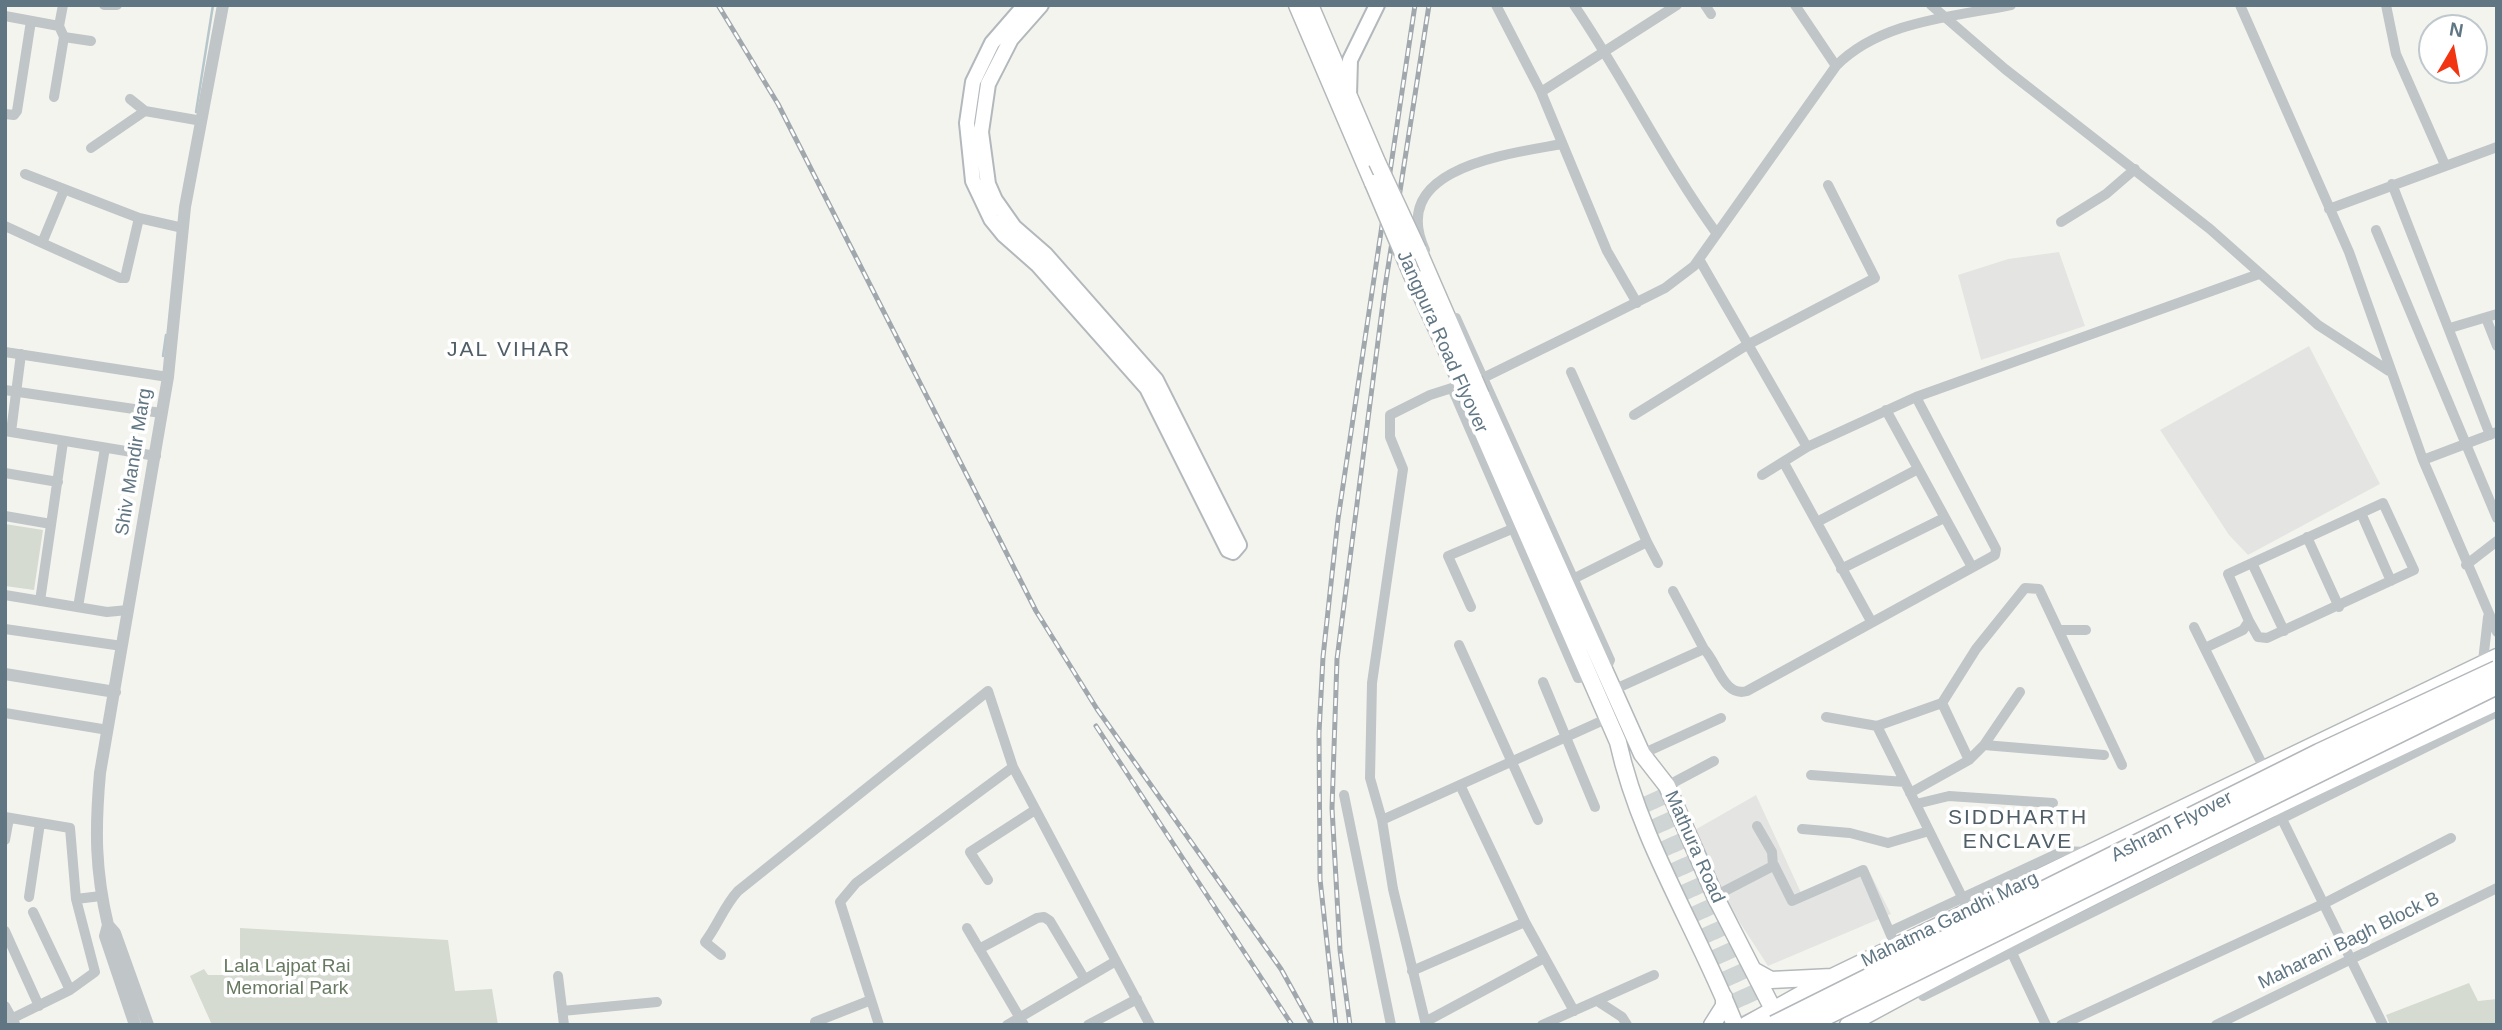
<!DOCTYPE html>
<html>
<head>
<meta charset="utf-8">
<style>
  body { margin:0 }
  #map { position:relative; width:2502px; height:1030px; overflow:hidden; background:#f4f4ef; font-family:Arial,sans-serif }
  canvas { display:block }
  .frame { position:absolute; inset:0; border:7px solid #607683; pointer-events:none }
  .north { position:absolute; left:2418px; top:14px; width:70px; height:70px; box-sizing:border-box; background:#fff; border:2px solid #bfc8cd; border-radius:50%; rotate:10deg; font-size:19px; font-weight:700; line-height:28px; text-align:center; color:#607683 }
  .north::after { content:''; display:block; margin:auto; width:24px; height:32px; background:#f13512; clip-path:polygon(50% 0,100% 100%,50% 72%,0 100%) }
</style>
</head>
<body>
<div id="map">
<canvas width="2502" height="1030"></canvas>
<div class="frame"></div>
<div class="north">N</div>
</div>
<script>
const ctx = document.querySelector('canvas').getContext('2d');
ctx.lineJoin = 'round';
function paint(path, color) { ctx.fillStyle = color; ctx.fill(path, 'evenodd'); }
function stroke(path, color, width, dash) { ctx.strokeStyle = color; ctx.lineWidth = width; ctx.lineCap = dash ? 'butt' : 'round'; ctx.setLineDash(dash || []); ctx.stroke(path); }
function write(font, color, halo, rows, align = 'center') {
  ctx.font = font + ' Arial,sans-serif'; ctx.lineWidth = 7; ctx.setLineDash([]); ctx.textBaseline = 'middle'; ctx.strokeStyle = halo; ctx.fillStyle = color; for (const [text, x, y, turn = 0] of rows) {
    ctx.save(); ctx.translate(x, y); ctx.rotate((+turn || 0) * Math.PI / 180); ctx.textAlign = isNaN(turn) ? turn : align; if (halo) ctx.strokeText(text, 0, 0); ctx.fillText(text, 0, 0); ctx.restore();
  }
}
paint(new Path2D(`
  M2059,252L2085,326L1981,360L1958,275L2008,259Z
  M2309,346L2380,484L2248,555L2229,535L2160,430Z
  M1756,795L1803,897L1866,865L1891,914L1768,966L1720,892L1693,831Z`), '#e4e5e3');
paint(new Path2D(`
  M5,524L43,530L34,590L5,586Z
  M240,928L448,940L455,991L492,989L498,1025H212L190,976L204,969L208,975H240Z
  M2469,983L2478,1001L2497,999V1025H2390L2386,1015Z`), '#d5dbd0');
stroke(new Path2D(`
  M196,112L213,5
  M163,356L166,335`), '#b7c6ca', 2.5);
stroke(new Path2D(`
  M1656,791L1765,1025
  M1645,796L1750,1025`), '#cfd4d4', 16, [16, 8]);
const secondary = new Path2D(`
  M1025,5L992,43L973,82L967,123L973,181L991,219L1004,235L1038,265L1147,388L1228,550L1233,552L1239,545L1156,380L1045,254L1014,227L995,200L988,184L981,132L988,84L1011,39L1041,5
  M1349,95L1350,60L1377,5`);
const primary = new Path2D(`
  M1297,5L1373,183
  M1310,5L1377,162
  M1418,250L1474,379
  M1412,275L1462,384
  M1481,395L1642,754L1667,786L1715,896L1778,1019
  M1469,401L1618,742C1640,842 1698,930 1735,1025
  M1753,970L1771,980L1832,977
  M1712,1025L1724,1006V997
  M1746,1025L1832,977L2497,657
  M1848,1025C2060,909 2278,804 2497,702`);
stroke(secondary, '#b2b8bc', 18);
stroke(primary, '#b3b8bb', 19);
stroke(new Path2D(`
  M104,5H117
  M1496,5L1541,92L1607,251L1637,303
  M1574,5C1625,80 1664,161 1717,234
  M1705,5L1711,14
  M1795,5L1836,66
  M1931,5L2005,69L2210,229L2318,325L2389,371
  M2240,5L2349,252L2423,460L2497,632
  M2386,5L2396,54L2445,165
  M5,16L59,26L64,37
  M59,26L63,5
  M1541,92L1677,5
  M54,97L64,37L91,41
  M130,99L145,111L202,121
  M5,114L14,115L17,111L31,21
  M91,148L145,111
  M25,174L139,218L183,228
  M2392,184L2490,435
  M64,190L42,243L120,278H125L139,218
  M2329,209L2497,147
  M2061,222L2106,194L2135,169
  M5,226L42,243
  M2376,230L2497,518
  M1425,250C1387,167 1509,154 1562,144
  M1699,259L1807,447
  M1456,318L1610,660L1605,671
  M2486,318L2497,346
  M2450,328L2497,314
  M5,352L168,377
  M1571,372L1647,542L1575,578
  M1452,388L1578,678L1588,677
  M5,390L161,413
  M1886,410L1972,567
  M1634,415L1747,345L1875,278L1828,185
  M5,431L156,456
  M11,432L21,354
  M2423,460L2497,432
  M1784,463L1871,621
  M5,473L58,482
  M1762,475L1807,447L1916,397L2259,274
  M2361,513L2391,581
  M5,516L51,524
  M1817,522L1918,469
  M2307,537L2339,607
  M1647,542L1658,563
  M2252,563L2284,631
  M2466,565L2497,541
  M1841,569L1944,518
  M1673,591L1704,649
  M5,595L107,612L128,610
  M40,601L63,442
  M78,607L105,448
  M1471,607L1448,556L1512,529
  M2194,627L2264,768
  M5,629L122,646
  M2060,630H2086
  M1459,645L1538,820
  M2205,648L2243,630L2249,621L2228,574L2383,503L2414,570L2267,638L2258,637L2249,621
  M2483,661L2488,617
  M1543,682L1595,807
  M1613,690L1704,649C1717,662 1724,698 1747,691L1995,555L1996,549L1916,397
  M5,713L108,730
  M1826,717L1877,726L1969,911
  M1877,726L1942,703
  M1984,745L2104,755
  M1642,754L1721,718
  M1969,760L1942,703L1976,649L2025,588L2039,589L2122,765
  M1811,775L1905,782
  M1667,786L1714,761
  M1461,787L1525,922L1574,1011
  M1910,793L1969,760L1984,745L2020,692
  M1344,795L1391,1025
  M1916,804L1949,796L2053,803
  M2280,815L2383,1025
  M5,817L70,828L76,899L95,972L70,990L5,1022
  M1382,820L1606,719
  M1802,829L1850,833L1888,843L1929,831
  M5,840L9,818
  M1774,865L1792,901L1863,870L1896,947
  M988,880L970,852L1035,810
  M1715,896L1773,866L1772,852L1757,826
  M29,897L40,823
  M76,899L101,896
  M33,912L70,990
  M967,928L1024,1025
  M5,931L39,1006
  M1891,931L2063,851L2087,852
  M979,949L1037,918L1044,917L1050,921L1084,978
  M2012,953L2046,1025
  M721,955L705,942C718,925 724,906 738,891L988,691L1013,767L1150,1025
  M1412,971L1525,922
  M558,976L564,1025
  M1923,996L2497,712
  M1599,1002L1622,1017L1627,1025
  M5,1006L15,1024
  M562,1011L657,1002
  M815,1022L871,1000
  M1425,1022L1544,958
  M879,1025L840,902L856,883L1013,767
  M1007,1025L1116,961
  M1088,1025L1137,999
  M1426,1025L1393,889L1382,820L1370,778L1372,683L1403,469L1390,437V415L1430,395L1483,378L1581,330L1665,288L1694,266L1836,66C1880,21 1952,17 2011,5
  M1542,1025L1654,975
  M2061,1025L2323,904L2451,838
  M2216,1025L2497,888`), '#c0c5c8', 10);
stroke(new Path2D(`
  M5,674L115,692
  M108,925L115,933L148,1025
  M135,1025L105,936L108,925C95,870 95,829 100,773L168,377L185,207L223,5`), '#c0c5c8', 12);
stroke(secondary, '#fff', 14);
stroke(primary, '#fff', 16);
const rail = new Path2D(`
  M718,5L778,104L1036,611L1097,709L1281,969L1312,1025
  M1096,726L1292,1025
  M1336,1025L1320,879L1319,733L1323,657L1338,519L1415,5
  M1350,1025L1340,950L1332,808L1337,659L1385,287L1429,5`);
stroke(rail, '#a0a8ad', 5);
stroke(rail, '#fff', 2.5, [8]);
const primaryBridge = new Path2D(`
  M1377,162L1418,250
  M1373,183L1412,275
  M1474,379L1481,395
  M1462,384L1469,401`);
const motorwayBridge = new Path2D(`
  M1774,1025L2319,753L2497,670
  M1807,1025L2497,685`);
stroke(primaryBridge, '#b3b8bb', 19, []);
stroke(motorwayBridge, '#b4b8bb', 21, []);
stroke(primaryBridge, '#fff', 16);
stroke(motorwayBridge, '#fff', 18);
write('19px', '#607683', '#fff', [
  ["Jangpura Road Flyover",1442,342,66],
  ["Shiv Mandir Marg",134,462,-81],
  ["Ashram Flyover",2172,827,-27],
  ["Mathura Road",1694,847,66],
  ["Mahatma Gandhi Marg",1950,920,-26],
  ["Maharani Bagh Block B",2349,941,-26]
]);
write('19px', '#677960', '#fff', [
  ["Lala Lajpat Rai",287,967],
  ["Memorial Park",287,989]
]);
ctx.letterSpacing = '2px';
write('21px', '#4f5e67', '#fff', [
  ["JAL VIHAR",509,350],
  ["SIDDHARTH",2018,818],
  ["ENCLAVE",2018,842]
]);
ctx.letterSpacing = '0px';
</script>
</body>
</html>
